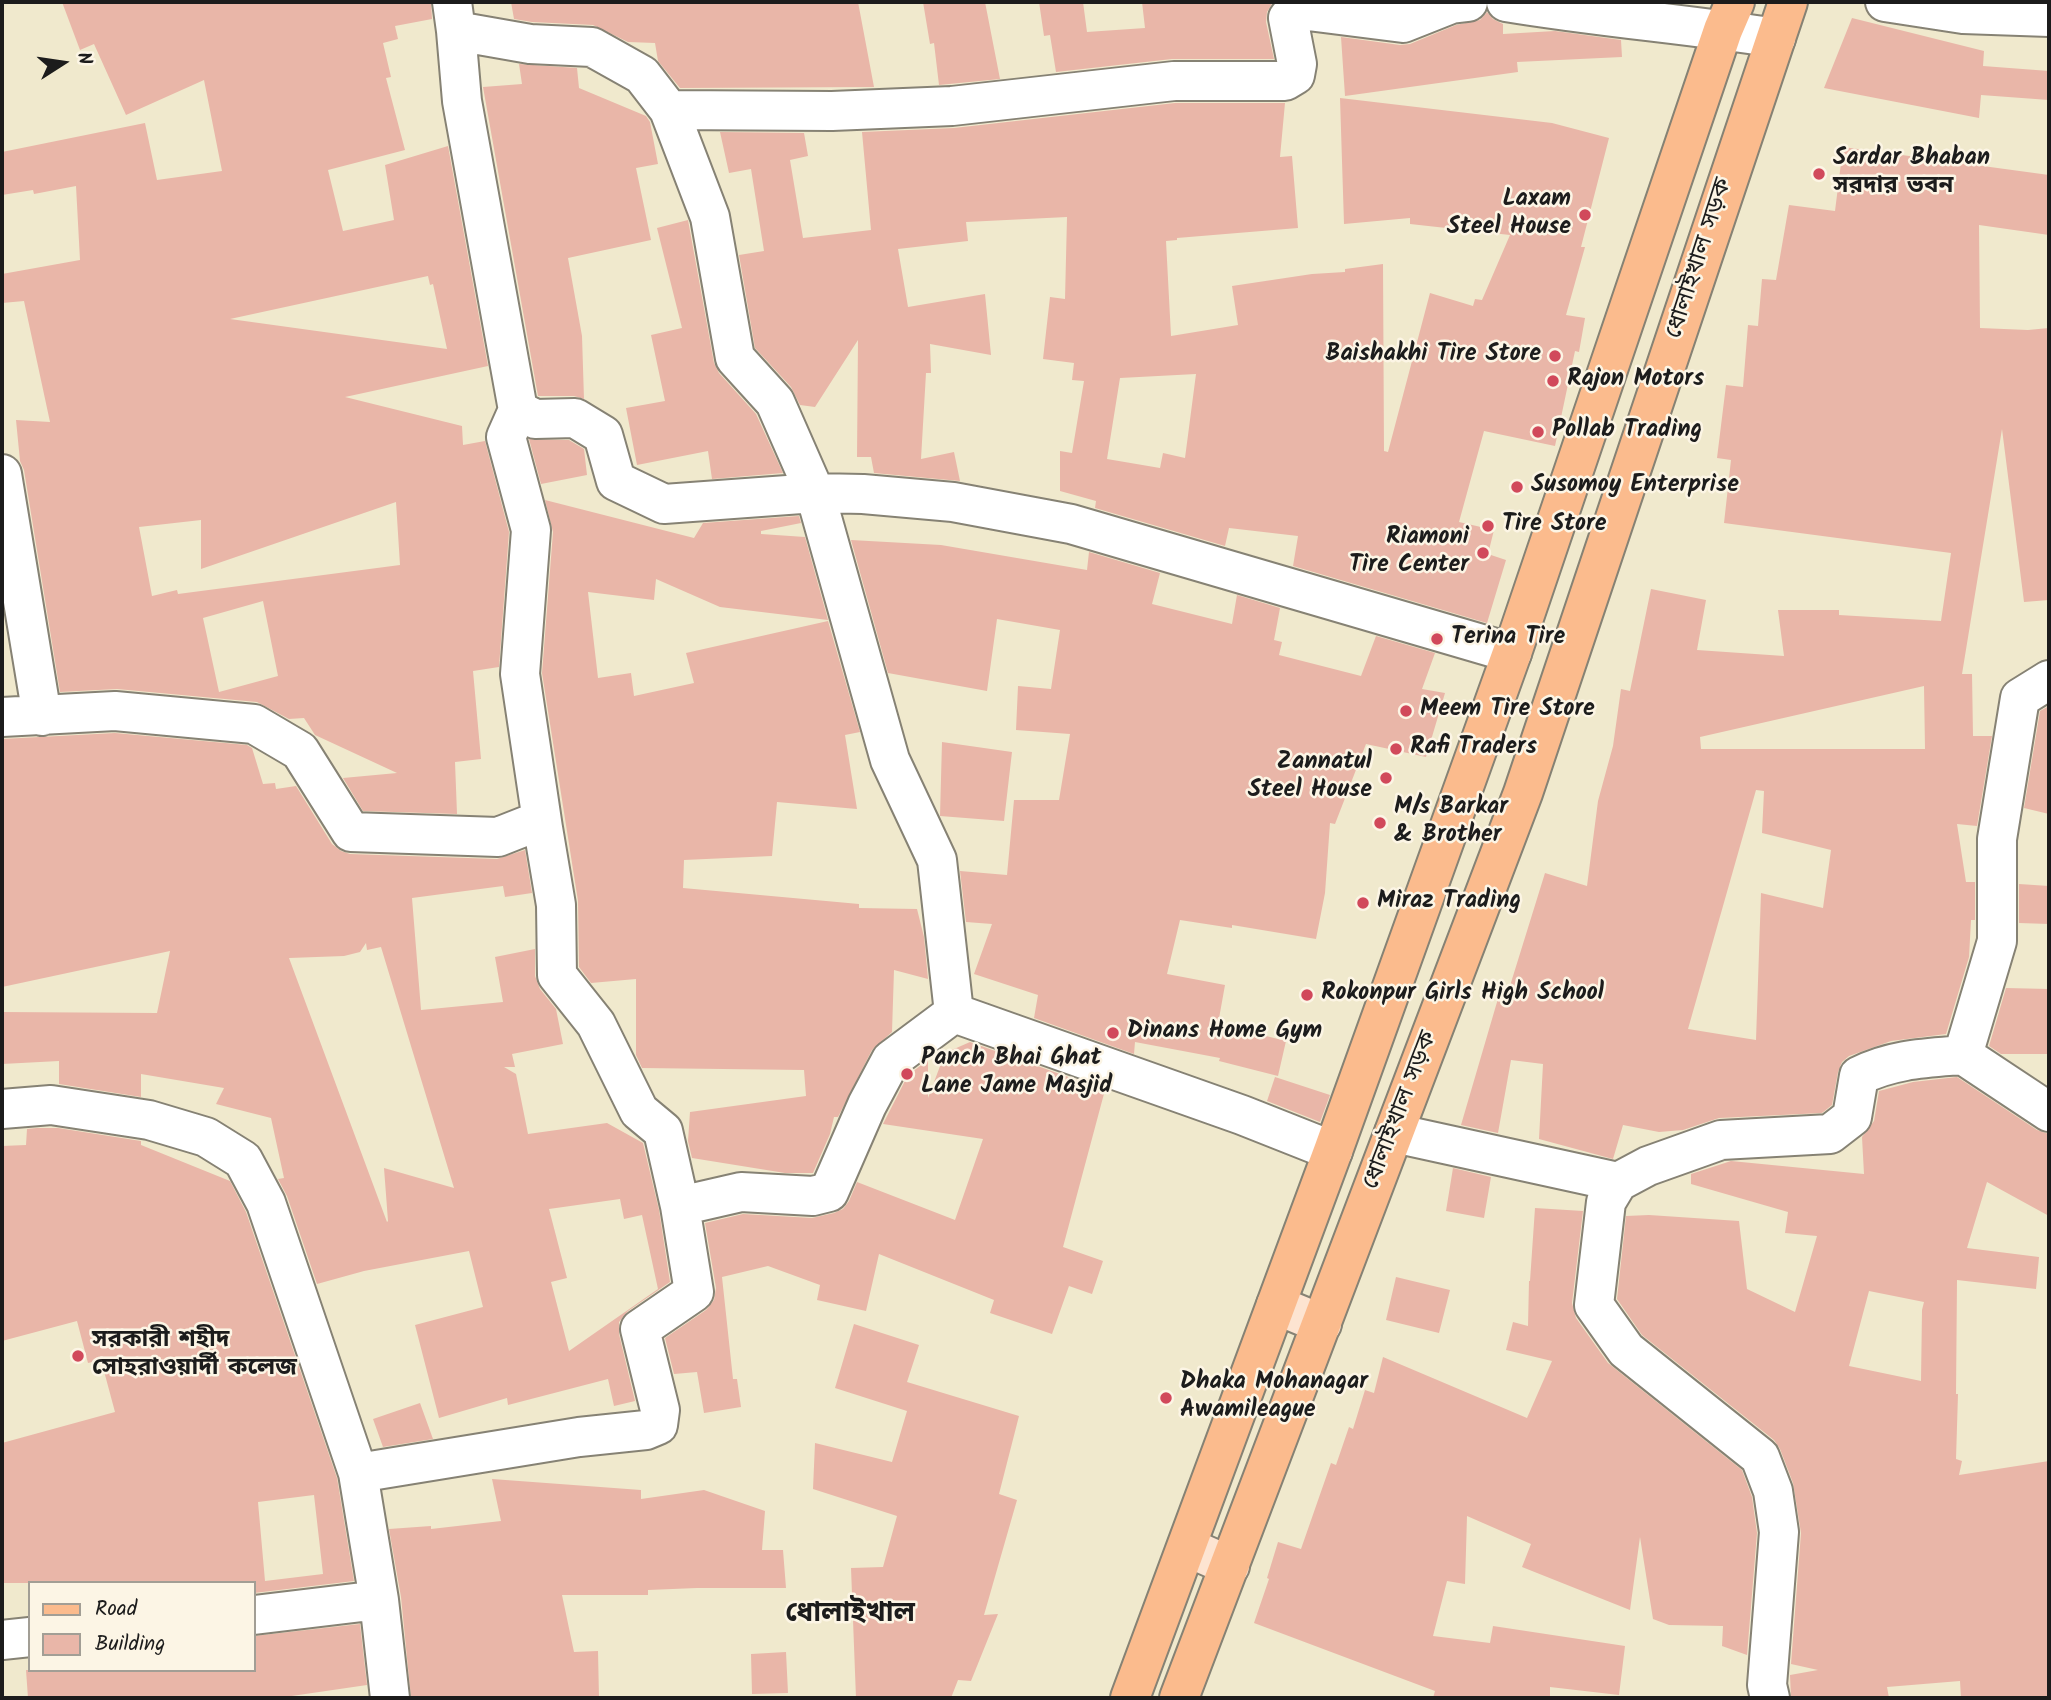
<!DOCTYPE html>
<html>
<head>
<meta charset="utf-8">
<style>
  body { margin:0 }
  #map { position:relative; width:2051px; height:1700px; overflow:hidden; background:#f0e9cd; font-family:Kalam,sans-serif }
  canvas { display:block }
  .frame { position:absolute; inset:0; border:4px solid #1c1c1c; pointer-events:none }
  .legend { position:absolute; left:28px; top:1581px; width:228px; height:91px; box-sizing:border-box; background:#fcf5e5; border:2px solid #a29e95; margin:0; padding:9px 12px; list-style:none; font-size:21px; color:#1c1c1c }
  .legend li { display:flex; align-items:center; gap:14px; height:35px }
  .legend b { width:35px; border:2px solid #a29e95 }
  .north { position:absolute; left:28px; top:28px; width:70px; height:70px; -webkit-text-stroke:5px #fcf5e5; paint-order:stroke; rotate:78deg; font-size:19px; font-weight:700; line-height:28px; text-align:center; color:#1c1c1c }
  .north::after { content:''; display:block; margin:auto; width:24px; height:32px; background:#1c1c1c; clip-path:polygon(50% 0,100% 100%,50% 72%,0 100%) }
</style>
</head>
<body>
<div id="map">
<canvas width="2051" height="1700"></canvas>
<div class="frame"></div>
<ul class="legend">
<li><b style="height:9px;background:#fbbb8d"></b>Road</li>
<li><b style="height:19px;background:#e9b6a8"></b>Building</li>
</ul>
<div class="north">N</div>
</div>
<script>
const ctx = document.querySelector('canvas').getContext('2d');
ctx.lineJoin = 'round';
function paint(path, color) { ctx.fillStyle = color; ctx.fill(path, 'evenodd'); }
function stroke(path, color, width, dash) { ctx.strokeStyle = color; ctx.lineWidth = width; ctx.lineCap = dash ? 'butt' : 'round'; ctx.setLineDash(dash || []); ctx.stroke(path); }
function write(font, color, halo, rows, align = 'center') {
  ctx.font = font + ' Kalam,"Noto Sans Bengali",sans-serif'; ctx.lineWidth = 5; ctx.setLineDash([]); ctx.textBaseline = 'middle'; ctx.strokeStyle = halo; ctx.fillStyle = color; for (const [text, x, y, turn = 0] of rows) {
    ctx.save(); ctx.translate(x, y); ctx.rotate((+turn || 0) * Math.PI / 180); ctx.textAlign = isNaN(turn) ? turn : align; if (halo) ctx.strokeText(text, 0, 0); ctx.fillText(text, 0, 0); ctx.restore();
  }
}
paint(new Path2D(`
  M62,2H431L432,19L395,26L398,39L383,43L391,77L386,78L405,150L328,170L343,231L394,220L385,165L448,146L488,366L345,397L462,426L463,445L485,441L509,532L499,667L473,671L481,759L455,762L457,814L363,811L343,778L397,773L315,735L304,718L289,719L257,702L117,689L60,692L24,470L20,461L16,420L50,422L24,301L2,303V274L80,260L76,186L34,194L33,190L2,195V152L145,123L157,180L222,171L204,80L126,115L94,44L80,50ZM428,276L430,285L433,284L447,349L230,319ZM396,502L400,565L178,594L177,590L152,596L139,527L201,520V569ZM263,601L278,676L219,692L203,618Z
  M511,2H858L874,87L680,88L658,61L655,43L628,42L593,25L532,22L514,19Z
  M923,2H985L1000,79L939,85L934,43L930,44Z
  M1039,2H1083L1087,32L1145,28L1142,2H1273L1267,12L1266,22L1274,59H1172L1056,72L1050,35L1044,36Z
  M1487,12L1493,19L1503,24V34L1555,31L1621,40L1622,57L1517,62L1518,72L1345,96L1341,37L1400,45L1410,44L1456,25L1480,20Z
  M1852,18L1984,51L1983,66L2049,71V100L1981,95L1979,118L1824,88Z
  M519,64L577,68L579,88L646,116L650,122L658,164L636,168L651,240L568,258L582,336L584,399L574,396H538L483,87L522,84Z
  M1340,98L1552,123L1609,138L1581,247H1585L1566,315L1585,318L1579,352L1575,351L1555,446L1484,431L1459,522L1494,530L1488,554L1506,560L1487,623L1293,566L1298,536L1229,528L1225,546L1095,508L1096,501L1060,491V451L1072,453L1084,381L1072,380L1074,363L1043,359L1050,297L1065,299L1067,217L966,222L968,241L898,249L908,307L985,294L991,355L930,344L931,373H926L921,459L954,452L960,481L874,473L871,457H857L858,340L815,407L800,405L791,387L755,348L739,255L764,251L751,169L729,173L720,132L804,133L808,156L790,160L803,238L871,230L862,132L954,128L1175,103H1285L1280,157L1292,156L1298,228L1177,238V240L1166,241L1171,336L1238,325L1232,286L1312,274L1345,272V269L1383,264L1384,451L1388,452L1430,293L1473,306L1475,299L1482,300L1510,235L1410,224V218L1344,224ZM1196,374L1185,458L1163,453L1160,468L1107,459L1120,378Z
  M1843,147L2049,175V235L1979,225L1980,328L2028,330L2049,328V600L2024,602L2002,429L1962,674H1972L1973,736H1992L1977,826L1957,824L1966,882H1975V920H1971L1969,957L1946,1034L1891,1041L1849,1056L1842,1062L1838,1072L1832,1105L1822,1113L1719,1118L1683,1130L1659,1132L1623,1125L1613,1159L1539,1139L1543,1064L1511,1060L1498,1133L1461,1125L1502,985L1509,989L1545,873L1587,886L1598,801L1613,746L1621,689L1630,691L1651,589L1706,600L1697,650L1784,656L1778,610H1839V615L1941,621L1951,553L1724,523L1731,460L1717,458L1726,385L1743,387L1748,325L1758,326L1762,279L1776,280L1789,205L1835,211ZM1924,686L1925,749H1701L1700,737ZM1756,790L1764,791L1762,833L1831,850L1823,908L1761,893L1756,1040L1688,1029Z
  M688,220L714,363L719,373L756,414L783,473L712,479L708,451L637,465L626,408L665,401L651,335L682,328L657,228Z
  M529,439L569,440L584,449L587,475L541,484Z
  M545,500L694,538L703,523L799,516L801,523L761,531V534L805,537L828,620L720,607L656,579L654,600L588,592L598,678L631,673L634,696L694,683L686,653L828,621L860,732L845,735L857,809L777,802L772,856L684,860L683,888L859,904V908L917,909L924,937L928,979L894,970L892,1032L872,1050L838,1117H834L830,1134L813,1173H785L692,1158L688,1141L690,1112L806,1096L804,1070L642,1068L636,1055V979L591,983L579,967L578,901L542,673L553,532Z
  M851,540L941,545L1087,570L1089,552L1160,573L1152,604L1232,624L1237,595L1280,608L1274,640L1282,642L1279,655L1361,676L1376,636L1435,653L1422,689L1445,693L1426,757L1366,744L1335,824L1330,823L1325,893L1316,939L1232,925V928L1180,920L1167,974L1225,985L1218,1024L1286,1041L1278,1076L1219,1061L1220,1058L1135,1042L1134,1054L1034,1018L1038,995L974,974L992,924L966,922L960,871L1007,875L1014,800H1059L1070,734L1016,730L1018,686L1051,689L1060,630L997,619L987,691L888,673Z
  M2049,706V814L2024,808L2040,711Z
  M115,733L247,745L252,748L263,784L275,783L276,789L296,786L332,844L341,851L350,854L497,859L525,850L532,893L505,897L503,886L412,898L421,1010L503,1002L495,957L535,949V976L540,989L556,1009L563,1044L512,1054L515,1067H504L516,1074L528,1134L607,1123L643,1143L659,1210L670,1282L628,1311L619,1322V1334L635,1401L614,1406L608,1379L508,1405L507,1398L439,1418L415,1325L483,1307L469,1251L364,1271L317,1284L287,1196L278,1179L284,1178L271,1118L216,1104L224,1088L141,1074V1097L59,1084V1061L2,1064V1012L157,1013L170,951L2,987V739ZM366,943L367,950L381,947L454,1188L384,1168L388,1221L387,1222L289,958L344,956L360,952ZM620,1199L624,1219L642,1215L658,1289L569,1351L551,1282L567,1278L549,1209Z
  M942,742L1012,752L1004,821L940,816Z
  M2019,884L2049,886V924L2019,923Z
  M2006,988L2049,989V1054H2001L1989,1046Z
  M970,1042L1105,1090L1063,1247L1103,1261L1092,1294L1069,1286L1052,1334L990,1313L994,1300L879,1254L866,1311L817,1300L820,1285L768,1266L722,1277L733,1379H737L741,1407L704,1413L697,1372L674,1374L665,1338L706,1310L714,1300L716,1288L705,1223L743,1214L812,1218L834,1213L843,1209L849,1201L857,1182L955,1220L983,1139L883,1124L908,1075L928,1060V1098L945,1053Z
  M1275,1077L1330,1095L1320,1122L1267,1101Z
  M1957,1077L2037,1130L2049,1134V1216L1987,1182L1967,1248L2039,1257L2036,1289L1957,1280L1956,1394H1958L1956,1459L1962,1461L1959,1475L2049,1461V1698H1961L1960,1681L1887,1687L1889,1698H1791L1790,1675L1818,1670L1791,1664L1801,1533L1793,1483L1780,1449L1774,1440L1642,1335L1617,1299L1626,1216L1649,1215L1739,1221L1747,1289L1795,1312L1817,1236L1785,1233L1788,1212L1691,1184V1174L1731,1161L1864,1174L1862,1137L1874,1121L1879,1091L1913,1082ZM1869,1291L1924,1302L1922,1310L1921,1381L1849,1366Z
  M37,1128H58L141,1141V1145L230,1181L246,1212L337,1478L354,1581L254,1593V1583H2V1443L115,1412L101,1360L88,1363L77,1321L2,1341V1146L26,1145L27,1129ZM314,1495L323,1574L265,1581L258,1502Z
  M1453,1168L1491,1177L1484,1218L1446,1211Z
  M1535,1208L1583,1211L1572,1303L1576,1318L1608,1363L1742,1470L1752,1497L1757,1533L1747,1655L1722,1646L1723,1626L1669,1625L1653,1619L1640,1537L1630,1610L1522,1567L1531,1544L1467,1516L1465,1584L1447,1581L1433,1636L1490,1643L1493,1626L1625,1646L1619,1695L1550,1687V1698H1433L1435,1691L1254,1623L1269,1579L1267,1578L1278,1542L1301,1549L1331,1463L1336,1465L1349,1427L1353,1429L1365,1390L1374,1393L1383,1357L1527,1418L1552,1361L1506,1350L1513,1322L1528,1326L1529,1281H1530Z
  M1396,1277L1450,1290L1439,1333L1386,1320Z
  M854,1324L919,1345L907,1382L1019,1416L999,1494L1017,1500L984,1615L998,1614L971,1681L958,1680L951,1698H856L851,1568L883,1567L897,1516L813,1489L815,1443L892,1462L907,1411L835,1388Z
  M420,1403L433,1439L383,1447L373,1419Z
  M492,1479L641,1490V1499L704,1490L765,1511L762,1550H783L786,1588H697L648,1590V1595H562L574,1652L598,1651L599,1698H411L401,1597L389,1529L431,1526V1529L501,1521Z
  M360,1624L367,1685L278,1698H28L26,1670H254V1636Z
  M786,1652L788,1693L752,1694L751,1654Z`), '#e9b6a8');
const street = new Path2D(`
  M1506,2C1596,17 1686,24 1776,38
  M1885,2L1963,14L2049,17
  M456,31L462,101L518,410L535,419L575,418L603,435L616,481L664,504L815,493L863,494L953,502L1071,524L1512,653
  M669,110L832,111L952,106L1174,81H1285L1295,75L1297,64L1288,18L1292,13L1300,10L1403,23L1451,4L1468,2
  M518,410L506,437L531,530L520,674L543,828
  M2,474L42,716
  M2,717L115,711L254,724L300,751L351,832L498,837L531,824L543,828L556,905L557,975L596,1024L639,1111L663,1131L680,1206
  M954,1013L1242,1115L1333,1151
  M1963,1055L1997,941V839L2020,698L2049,680
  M1963,1055L2049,1112
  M2,1109L51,1105L149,1120L206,1137L243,1160L266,1203L358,1473L379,1600L390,1698
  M1394,1133L1618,1182
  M358,1473L579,1437L646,1430L658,1425L660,1410L640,1329L694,1292L680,1206L741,1192L813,1196L829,1192L867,1105L891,1060L954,1013L937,860L890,760L815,493L775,402L735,358L710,217L669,110L642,75L592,47L530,44L456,31L452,2
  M254,1615L379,1600
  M2,1640L30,1637
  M1770,1698L1767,1685L1779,1532L1773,1491L1760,1457L1626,1350L1594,1305L1606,1202L1618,1182L1648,1166L1721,1140L1830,1134L1852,1117L1859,1076C1892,1059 1927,1058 1963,1055`);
const secondary = new Path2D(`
  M1276,1305L1322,1324
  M1187,1547L1230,1566`);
const primary = new Path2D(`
  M1130,1698L1333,1151L1512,653L1723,30L1735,2
  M1179,1698L1523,793L1788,2`);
stroke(street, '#868274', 42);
stroke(secondary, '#868274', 42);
stroke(primary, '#868274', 42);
stroke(street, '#fff', 38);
stroke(secondary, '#fde4d1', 38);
stroke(primary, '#fbbb8d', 38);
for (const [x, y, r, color] of [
  [1819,174,7,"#d1495b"],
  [1585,215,7,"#d1495b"],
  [1555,356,7,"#d1495b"],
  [1553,381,7,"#d1495b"],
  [1538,432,7,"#d1495b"],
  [1517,487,7,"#d1495b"],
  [1488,526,7,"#d1495b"],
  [1483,553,7,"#d1495b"],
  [1437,639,7,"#d1495b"],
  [1406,711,7,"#d1495b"],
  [1396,749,7,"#d1495b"],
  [1386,778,7,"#d1495b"],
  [1380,823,7,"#d1495b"],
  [1363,903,7,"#d1495b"],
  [1307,995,7,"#d1495b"],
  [1113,1033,7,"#d1495b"],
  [907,1074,7,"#d1495b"],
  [78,1356,7,"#d1495b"],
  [1166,1398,7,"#d1495b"]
]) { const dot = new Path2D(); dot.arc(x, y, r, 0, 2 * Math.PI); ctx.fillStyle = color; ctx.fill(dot); stroke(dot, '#fcf5e5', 2.5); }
write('bold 24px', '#1c1c1c', '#fcf5e5', [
  ["Sardar Bhaban",1833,160],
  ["সরদার ভবন",1833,188],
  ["Laxam",1571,201,"right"],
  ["Steel House",1571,229,"right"],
  ["Baishakhi Tire Store",1541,356,"right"],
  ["Rajon Motors",1567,381],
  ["Pollab Trading",1552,432],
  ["Susomoy Enterprise",1531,487],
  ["Tire Store",1502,526],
  ["Riamoni",1469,539,"right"],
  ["Tire Center",1469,567,"right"],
  ["Terina Tire",1451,639],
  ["Meem Tire Store",1420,711],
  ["Rafi Traders",1410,749],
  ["Zannatul",1372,764,"right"],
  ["Steel House",1372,792,"right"],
  ["M/s Barkar",1394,809],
  ["& Brother",1394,837],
  ["Miraz Trading",1377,903],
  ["Rokonpur Girls High School",1321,995],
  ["Dinans Home Gym",1127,1033],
  ["Panch Bhai Ghat",921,1060],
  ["Lane Jame Masjid",921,1088],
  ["সরকারী শহীদ",92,1342],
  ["সোহরাওয়ার্দী কলেজ",92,1370],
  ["Dhaka Mohanagar",1180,1384],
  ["Awamileague",1180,1412]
], 'left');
write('24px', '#1c1c1c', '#fcf5e5', [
  ["ধোলাইখাল সড়ক",1701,259,-72],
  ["ধোলাইখাল সড়ক",1402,1111,-69]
]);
write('bold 28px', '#1c1c1c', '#fcf5e5', [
  ["ধোলাইখাল",850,1616]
]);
</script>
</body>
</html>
